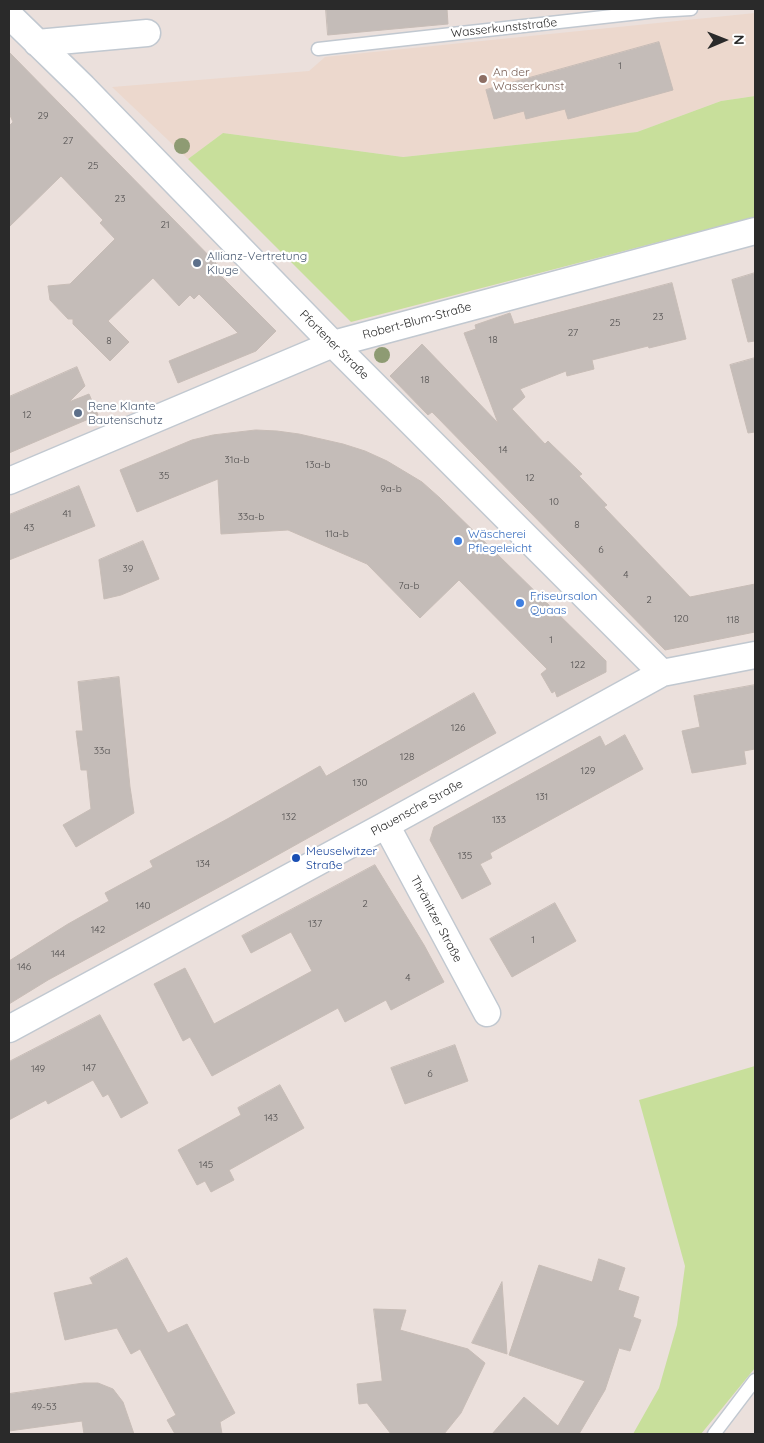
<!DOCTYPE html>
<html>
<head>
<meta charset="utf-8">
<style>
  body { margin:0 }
  #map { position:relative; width:764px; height:1443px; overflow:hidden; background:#ebe0dc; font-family:Quicksand,sans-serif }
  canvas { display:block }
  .frame { position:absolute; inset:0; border:10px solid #2a2a2a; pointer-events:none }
  .north { position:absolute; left:699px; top:15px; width:50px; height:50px; -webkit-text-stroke:4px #fff; paint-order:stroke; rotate:89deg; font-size:14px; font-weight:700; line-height:20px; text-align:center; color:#2a2a2a }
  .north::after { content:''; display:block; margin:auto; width:18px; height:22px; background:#2a2a2a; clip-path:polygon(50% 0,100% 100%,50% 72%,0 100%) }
</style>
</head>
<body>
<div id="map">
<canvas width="764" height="1443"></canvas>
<div class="frame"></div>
<div class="north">N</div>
</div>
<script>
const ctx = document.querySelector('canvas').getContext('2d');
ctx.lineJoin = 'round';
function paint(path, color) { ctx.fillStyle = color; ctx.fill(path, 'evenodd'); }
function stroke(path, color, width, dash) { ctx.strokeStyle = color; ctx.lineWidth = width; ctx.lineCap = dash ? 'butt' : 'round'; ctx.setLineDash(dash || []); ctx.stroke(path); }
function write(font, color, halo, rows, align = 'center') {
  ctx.font = font + ' Quicksand,sans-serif'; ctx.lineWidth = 4.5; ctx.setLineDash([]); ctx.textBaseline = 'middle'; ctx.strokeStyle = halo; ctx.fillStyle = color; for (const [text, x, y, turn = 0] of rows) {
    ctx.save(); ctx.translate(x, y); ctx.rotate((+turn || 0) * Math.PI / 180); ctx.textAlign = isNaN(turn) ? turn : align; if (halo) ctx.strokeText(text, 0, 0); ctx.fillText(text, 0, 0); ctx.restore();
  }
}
paint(new Path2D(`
  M755,13V96L721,101L637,132L403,157L223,133L188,159L112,87L309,71L325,57Z`), '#ecd8cd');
paint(new Path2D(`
  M755,96V217L351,322L188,159L223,133L403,157L637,132L721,101Z
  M755,1066V1368L701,1434H633L659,1388L677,1325L685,1266L639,1100Z`), '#c8df9b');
const building = new Path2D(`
  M326,9H447L448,24L328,35Z
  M659,42L673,90L568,119L565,109L526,119L524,111L494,119L486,90Z
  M9,52L223,270L219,274L276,331L256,351L178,383L169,361L238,333L199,294L194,299L190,295L179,306L153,278L108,321L129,342L110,361L73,324V319H68L50,300L48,286L70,284L115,239L100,223L103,220L61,176L9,227V126L13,122L9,113Z
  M755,273V341L748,342L732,280Z
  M672,283L686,339L649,348L648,346L592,360L594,369L567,376L566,371L520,389L525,397L512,409L545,444L548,441L582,474L579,476L607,505L604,507L690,597L755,584V632L665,650L432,412L428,415L390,376L422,344L498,423L464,333L476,329L475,325L510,313L514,324Z
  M755,358V432L748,433L730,365Z
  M77,367L85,386L69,402L89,394L98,415L9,453V397Z
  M256,430L277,431L299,434L343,444L365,451L387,461L422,482L440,498L606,661V672L557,697L555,691L552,693L541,674L547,669L459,580L420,618L367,564L288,530L221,534L218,479L137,512L120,470L192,440L213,435Z
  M79,486L95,526L9,560V515Z
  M143,541L159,579L121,595L104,599L99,560Z
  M119,677L130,787L134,813L76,847L63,825L91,809L87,770H81L76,731H83L78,682Z
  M755,685V749L744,751L746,764L692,773L682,731L700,727L694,696Z
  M474,693L496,733L256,867L48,980L9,1004V961L68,924L109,901L105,893L153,867L150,861L229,818L320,766L326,776Z
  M625,735L643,769L490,853L492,858L480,864L491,884L462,899L430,840L434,827L600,736L605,746Z
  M375,865L424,945L444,982L391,1010L386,1000L345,1022L338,1008L212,1076L190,1037L183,1041L154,984L185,968L214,1024L312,971L291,932L251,953L242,936Z
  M555,903L576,941L512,977L490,939Z
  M100,1015L148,1103L121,1118L108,1094L103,1097L93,1080L48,1104L46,1100L9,1120V1062Z
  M455,1045L468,1081L405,1104L391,1068Z
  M280,1085L304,1128L229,1170L234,1180L211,1192L205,1181L197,1185L178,1150L241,1115L238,1108Z
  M127,1258L168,1333L187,1324L235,1413L220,1422L222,1434H175L167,1420L176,1415L140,1349L131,1354L117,1328L65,1340L54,1293L93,1284L90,1278Z
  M599,1259L625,1268L618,1290L639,1297L633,1317L641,1320L630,1351L619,1348L605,1390L579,1434H492L524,1397L558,1426L585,1381L509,1355L539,1265L592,1282Z
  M502,1282L507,1354L472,1343Z
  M374,1309L406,1310L400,1330L468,1349L485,1363L461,1413L444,1434H391L367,1403L359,1404L357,1384L382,1381Z
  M84,1383H98L113,1389L123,1402L134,1434H84L82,1421L9,1431V1394Z`);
paint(building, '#c4bcb8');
stroke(building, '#c7bcb6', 1);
const lane = new Path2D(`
  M318,49L657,11L691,9
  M714,1434L755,1380`);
const street = new Path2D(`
  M9,15L83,87L333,344L662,673
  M37,43L147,33
  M9,481L333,344L755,231
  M386,825L487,1013
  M9,1029L386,825L662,673L755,655`);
stroke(lane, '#c1c8d0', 15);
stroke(street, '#c1c8d0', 29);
stroke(lane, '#fff', 12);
stroke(street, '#fff', 26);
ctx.fillStyle = '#8e9b73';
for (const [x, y] of [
  [182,146],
  [382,355]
]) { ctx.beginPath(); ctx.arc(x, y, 8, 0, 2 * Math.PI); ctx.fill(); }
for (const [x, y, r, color] of [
  [483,79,5,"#8d6e63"],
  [197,263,5,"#5c6f8a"],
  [78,413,5,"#5c6f8a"],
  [458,541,5,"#3f7fe0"],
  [520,603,5,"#3f7fe0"],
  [296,858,5,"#1a4fb4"]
]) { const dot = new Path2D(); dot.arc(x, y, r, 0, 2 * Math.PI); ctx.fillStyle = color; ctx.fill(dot); stroke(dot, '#fff', 2); }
write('10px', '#504e4e', null, [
  ["1",620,66],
  ["29",43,116],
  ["27",68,141],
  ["25",93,166],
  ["23",120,199],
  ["21",165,225],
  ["23",658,317],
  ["25",615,323],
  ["27",573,333],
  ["18",493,340],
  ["8",109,341],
  ["18",425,380],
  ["12",27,415],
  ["14",503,450],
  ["31a-b",237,460],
  ["13a-b",318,465],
  ["35",164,476],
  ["12",530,478],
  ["9a-b",391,489],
  ["10",554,502],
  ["41",67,514],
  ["33a-b",251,517],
  ["8",577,525],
  ["43",29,528],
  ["11a-b",337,534],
  ["6",601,550],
  ["39",128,569],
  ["4",626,575],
  ["7a-b",409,586],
  ["2",649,600],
  ["120",681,619],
  ["118",733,620],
  ["1",551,640],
  ["122",578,665],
  ["126",458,728],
  ["33a",102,751],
  ["128",407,757],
  ["129",588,771],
  ["130",360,783],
  ["131",542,797],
  ["132",289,817],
  ["133",499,820],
  ["135",465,856],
  ["134",203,864],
  ["2",365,904],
  ["140",143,906],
  ["137",315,924],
  ["142",98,930],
  ["1",533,940],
  ["144",58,954],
  ["146",24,967],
  ["4",408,978],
  ["147",89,1068],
  ["149",38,1069],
  ["6",430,1074],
  ["143",271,1118],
  ["145",206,1165],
  ["49-53",44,1407]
]);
write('12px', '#2a2a2a', '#fff', [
  ["Wasserkunststraße",504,28,-6],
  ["Robert-Blum-Straße",417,321,-15],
  ["Pfortener Straße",334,345,45],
  ["Plauensche Straße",417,808,-29],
  ["Thränitzer Straße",436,919,62]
]);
write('12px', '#785e54', '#fff', [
  ["An der",493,72],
  ["Wasserkunst",493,86]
], 'left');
write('12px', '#4e5e75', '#fff', [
  ["Allianz-Vertretung",207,256],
  ["Kluge",207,270],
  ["Rene Klante",88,406],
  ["Bautenschutz",88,420]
], 'left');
write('12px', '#366cbe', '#fff', [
  ["Wäscherei",468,534],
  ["Pflegeleicht",468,548],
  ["Friseursalon",530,596],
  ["Quaas",530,610]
], 'left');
write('12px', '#164399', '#fff', [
  ["Meuselwitzer",306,851],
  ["Straße",306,865]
], 'left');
</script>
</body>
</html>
